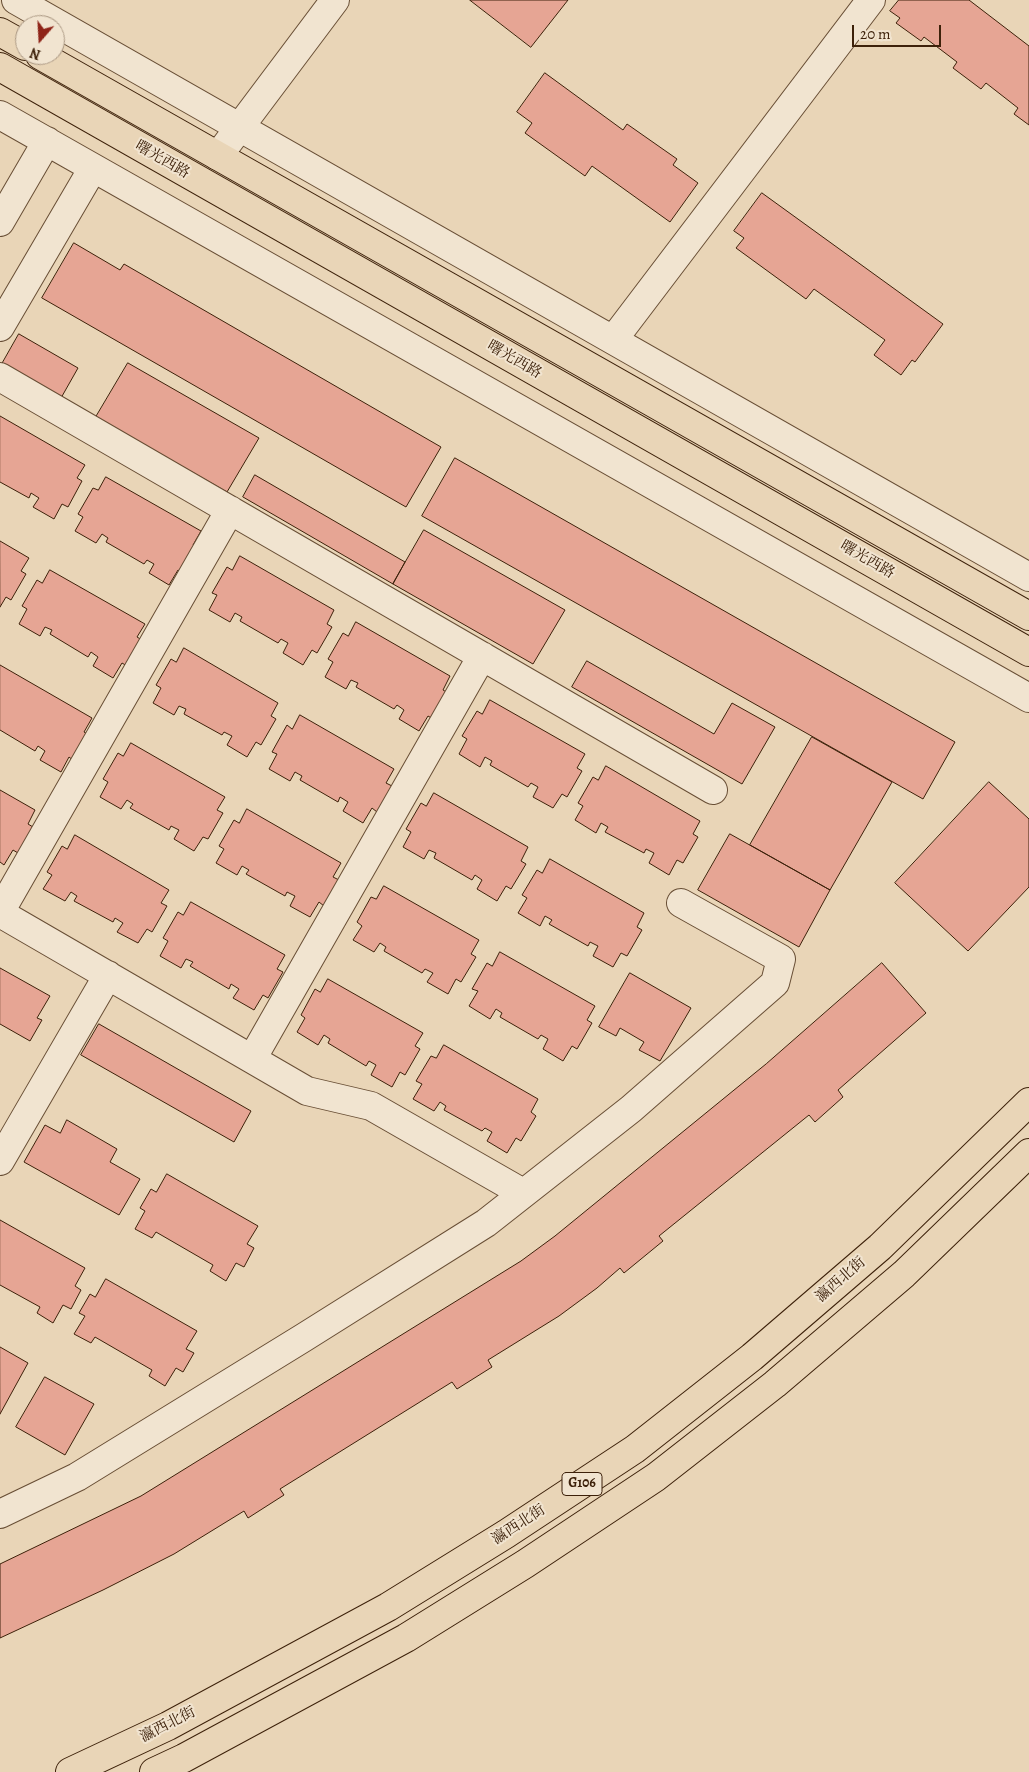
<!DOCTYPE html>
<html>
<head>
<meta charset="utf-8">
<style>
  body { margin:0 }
  #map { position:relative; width:1029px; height:1772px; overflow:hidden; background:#e9d5b7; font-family:Alegreya,serif }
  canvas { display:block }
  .north { position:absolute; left:15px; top:15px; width:50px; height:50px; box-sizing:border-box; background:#f1e4d0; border:1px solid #a99681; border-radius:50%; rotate:199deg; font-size:14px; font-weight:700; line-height:20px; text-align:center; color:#3d210a }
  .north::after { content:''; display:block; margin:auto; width:18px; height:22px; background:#8f2418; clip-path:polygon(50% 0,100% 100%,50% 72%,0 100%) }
  .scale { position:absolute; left:852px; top:25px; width:89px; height:22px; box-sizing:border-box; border:2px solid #3d210a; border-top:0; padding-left:6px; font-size:15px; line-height:18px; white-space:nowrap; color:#3d210a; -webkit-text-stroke:4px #f1e4d0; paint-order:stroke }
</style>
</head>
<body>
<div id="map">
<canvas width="1029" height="1772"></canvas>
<div class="north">N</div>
<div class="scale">20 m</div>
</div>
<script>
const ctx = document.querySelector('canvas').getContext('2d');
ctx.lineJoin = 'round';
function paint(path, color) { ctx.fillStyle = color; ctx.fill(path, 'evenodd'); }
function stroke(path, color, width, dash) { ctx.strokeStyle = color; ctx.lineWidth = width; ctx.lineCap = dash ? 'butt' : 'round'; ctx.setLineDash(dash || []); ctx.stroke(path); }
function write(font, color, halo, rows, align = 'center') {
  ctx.font = font + ' Alegreya,"Noto Serif SC",serif'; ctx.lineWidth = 4; ctx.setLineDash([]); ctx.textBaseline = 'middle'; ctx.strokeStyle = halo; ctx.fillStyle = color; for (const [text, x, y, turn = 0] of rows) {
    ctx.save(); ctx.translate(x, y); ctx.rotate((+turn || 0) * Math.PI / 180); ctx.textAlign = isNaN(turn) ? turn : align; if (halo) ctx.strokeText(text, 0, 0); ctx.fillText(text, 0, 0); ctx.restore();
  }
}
const building = new Path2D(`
  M470,0H568L531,47Z
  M899,0H969L1029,46V125L1014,114L1018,108L986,83L981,89L953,68L957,62L924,37L921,41L896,23L900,18L890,11Z
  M545,73L623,130L627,124L677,159L673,165L698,183L670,222L592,166L585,176L525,133L532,123L517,112Z
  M762,193L943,324L915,362L912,360L901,375L874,355L885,340L814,289L806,299L736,248L744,238L734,231Z
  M74,243L120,270L124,264L441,447L406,507L42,298Z
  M19,334L78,368L61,398L2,364Z
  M128,363L259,438L227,492L96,417Z
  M0,416L85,465L77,478L82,481L68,507L62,504L54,519L33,507L39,498L31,493L29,498L0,482Z
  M455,458L955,742L923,799L422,516Z
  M255,475L405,562L393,584L243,497Z
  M106,477L201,531L193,545L198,548L183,574L178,570L169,585L149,573L154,564L147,560L144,564L106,542L108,538L102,534L96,543L75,531L83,517L78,514L93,488L98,490Z
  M424,530L565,610L533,664L393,584Z
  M0,541L29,558L21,571L26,574L11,600L6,597L0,607Z
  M240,556L334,610L327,624L332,627L317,653L312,650L303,665L283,653L288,643L281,639L278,643L240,621L242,617L235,613L230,622L209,610L217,595L212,593L227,567L232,570Z
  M50,570L145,624L137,637L142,640L127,666L122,663L113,678L93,666L98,657L91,652L88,657L50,634L52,630L45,627L40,636L19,624L27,609L22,606L37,580L42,583Z
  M356,622L450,676L443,690L448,693L433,719L428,716L419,731L399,719L404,710L397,705L394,709L356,687L358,683L351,680L346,689L325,677L333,662L328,659L343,633L348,636Z
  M184,648L278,703L271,716L276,719L261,745L256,742L247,757L227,745L232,736L224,732L222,735L184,714L186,709L179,706L174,715L153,703L161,688L156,685L171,659L176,662Z
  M587,661L714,734L732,703L775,727L742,784L572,687Z
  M0,665L92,718L84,732L89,735L74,761L69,757L61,772L40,760L45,751L38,746L35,751L0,730Z
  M490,700L585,754L577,768L582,771L567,797L562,794L553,808L533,797L538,787L531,783L528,787L490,765L492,761L485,757L480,767L459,754L467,739L462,736L477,711L482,714Z
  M300,715L394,769L386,783L392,786L377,812L372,808L363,823L343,811L348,802L340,797L338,802L300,780L302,776L295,772L290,781L269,769L277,754L272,752L287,725L292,729Z
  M812,737L892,782L830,890L750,845Z
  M131,743L225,797L217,810L223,813L208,839L203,837L194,851L174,839L179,830L171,826L169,830L130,808L133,804L127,800L121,809L100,797L108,782L103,779L118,753L123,756Z
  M606,766L700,821L693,834L698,837L683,863L677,860L669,875L649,863L654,853L646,849L644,853L605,832L608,827L601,823L596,833L575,820L583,806L578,803L593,777L598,780Z
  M989,782L1029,819V887L968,951L895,883Z
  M0,790L35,810L28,824L33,827L18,853L13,850L4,865L0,862Z
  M434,793L528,847L521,861L526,864L511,889L506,886L497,901L477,889L482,880L475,875L472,880L434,858L436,853L429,850L424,859L403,847L411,832L406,829L421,803L426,806Z
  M247,809L341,863L333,877L339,880L324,906L319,902L310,917L290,906L295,896L287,892L285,896L246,874L249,870L242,866L237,875L216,863L224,849L219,846L234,820L239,823Z
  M730,834L830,890L799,947L698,890Z
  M75,835L169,890L161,903L167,906L152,932L147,929L138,943L117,932L123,923L115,918L113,922L74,901L77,896L71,892L65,901L43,889L52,875L47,872L62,846L67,849Z
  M550,859L644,913L637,927L642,930L627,956L621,953L613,967L593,956L598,946L590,942L588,946L549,924L552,920L545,916L540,926L518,913L527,898L522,895L537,870L542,873Z
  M384,886L479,940L471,954L476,957L461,982L456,979L448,994L427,982L433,973L425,969L422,973L384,951L386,947L380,943L374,952L353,940L362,926L357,922L371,897L376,899Z
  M191,902L285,955L277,969L283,972L268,998L263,995L254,1010L233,998L239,989L231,984L229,989L190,966L193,962L186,959L181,968L160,956L168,941L163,938L178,912L183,915Z
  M500,952L595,1006L587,1020L592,1023L577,1049L572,1046L563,1061L543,1049L548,1039L541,1035L538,1039L500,1017L502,1013L496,1009L490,1019L469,1006L478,991L472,989L487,963L492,966Z
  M882,963L926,1013L838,1090L843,1097L815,1122L809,1115L659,1236L663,1241L624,1273L620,1268L597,1288L559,1316L488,1360L492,1367L457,1389L452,1382L280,1489L284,1495L248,1518L244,1511L174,1554L103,1590L0,1638V1564L141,1496L521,1261L555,1236L766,1064Z
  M0,968L50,996L37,1018L42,1020L30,1041L0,1024Z
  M630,973L691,1008L660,1061L639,1050L644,1042L620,1028L616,1036L599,1027Z
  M328,979L423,1033L415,1046L420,1049L405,1075L400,1072L392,1087L371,1075L376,1065L369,1061L366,1066L328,1043L330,1039L324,1035L318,1045L297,1032L305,1018L301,1015L315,989L320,992Z
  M99,1024L251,1111L234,1142L81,1055Z
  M444,1045L538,1099L531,1112L536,1116L521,1141L516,1138L507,1153L487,1141L492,1132L485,1128L482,1131L444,1110L446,1106L440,1102L434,1111L413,1099L422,1084L416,1081L431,1056L436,1058Z
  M67,1120L117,1149L110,1162L140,1179L119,1215L24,1162L45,1125L60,1133Z
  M167,1174L258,1226L247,1244L254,1248L244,1267L236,1263L226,1281L210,1271L213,1265L156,1232L152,1238L135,1229L145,1211L140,1208L151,1189L156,1192Z
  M0,1220L85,1268L75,1286L81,1290L71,1309L63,1305L53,1323L37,1313L40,1307L0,1285Z
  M106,1279L197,1331L186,1349L194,1353L183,1372L176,1368L165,1386L149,1376L152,1370L95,1337L91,1343L74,1334L85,1316L79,1313L90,1294L95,1297Z
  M0,1347L28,1363L0,1414Z
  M45,1377L94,1404L65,1455L16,1427Z`);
paint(building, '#e6a594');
stroke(building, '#3d210a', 1);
const minor = new Path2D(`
  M16,0L1029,577
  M0,115L1029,698
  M218,156L335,0
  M0,222L47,141
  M0,327L93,168
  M613,340L871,0
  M0,377L713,790
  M0,912L230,510
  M0,913L307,1091L371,1106L523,1193
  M252,1059L482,656
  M0,1161L108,975
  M0,1514L77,1477L303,1338L486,1223L631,1109L775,983L781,959L681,903`);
const major = new Path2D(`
  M0,32L25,46
  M40,55L1029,616
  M0,67L1029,652`);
const highway = new Path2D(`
  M70,1772L168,1726L388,1607L506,1534L635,1449L752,1357L880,1247L1029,1102
  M154,1772L184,1758L406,1638L525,1564L656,1477L775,1384L904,1274L1029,1153`);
stroke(minor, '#684e35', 30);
stroke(major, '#3d210a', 30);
stroke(highway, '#3d210a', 30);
stroke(minor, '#f1e4d0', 28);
stroke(major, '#e9d5b7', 28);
stroke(highway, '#e9d5b7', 28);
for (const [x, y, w] of [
  [582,1484,40]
]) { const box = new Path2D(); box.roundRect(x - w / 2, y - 11.5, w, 23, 4); ctx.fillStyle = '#f1e4d0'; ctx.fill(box); stroke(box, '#3d210a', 1); }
write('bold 14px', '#3d210a', null, [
  ["G106",582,1484]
]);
write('15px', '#3d210a', '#f1e4d0', [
  ["曙光西路",162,160,30],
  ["曙光西路",514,360,30],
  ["曙光西路",867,560,30],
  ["瀛西北街",841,1280,-41],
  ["瀛西北街",519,1525,-33],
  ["瀛西北街",168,1725,-27]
]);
</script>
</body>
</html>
